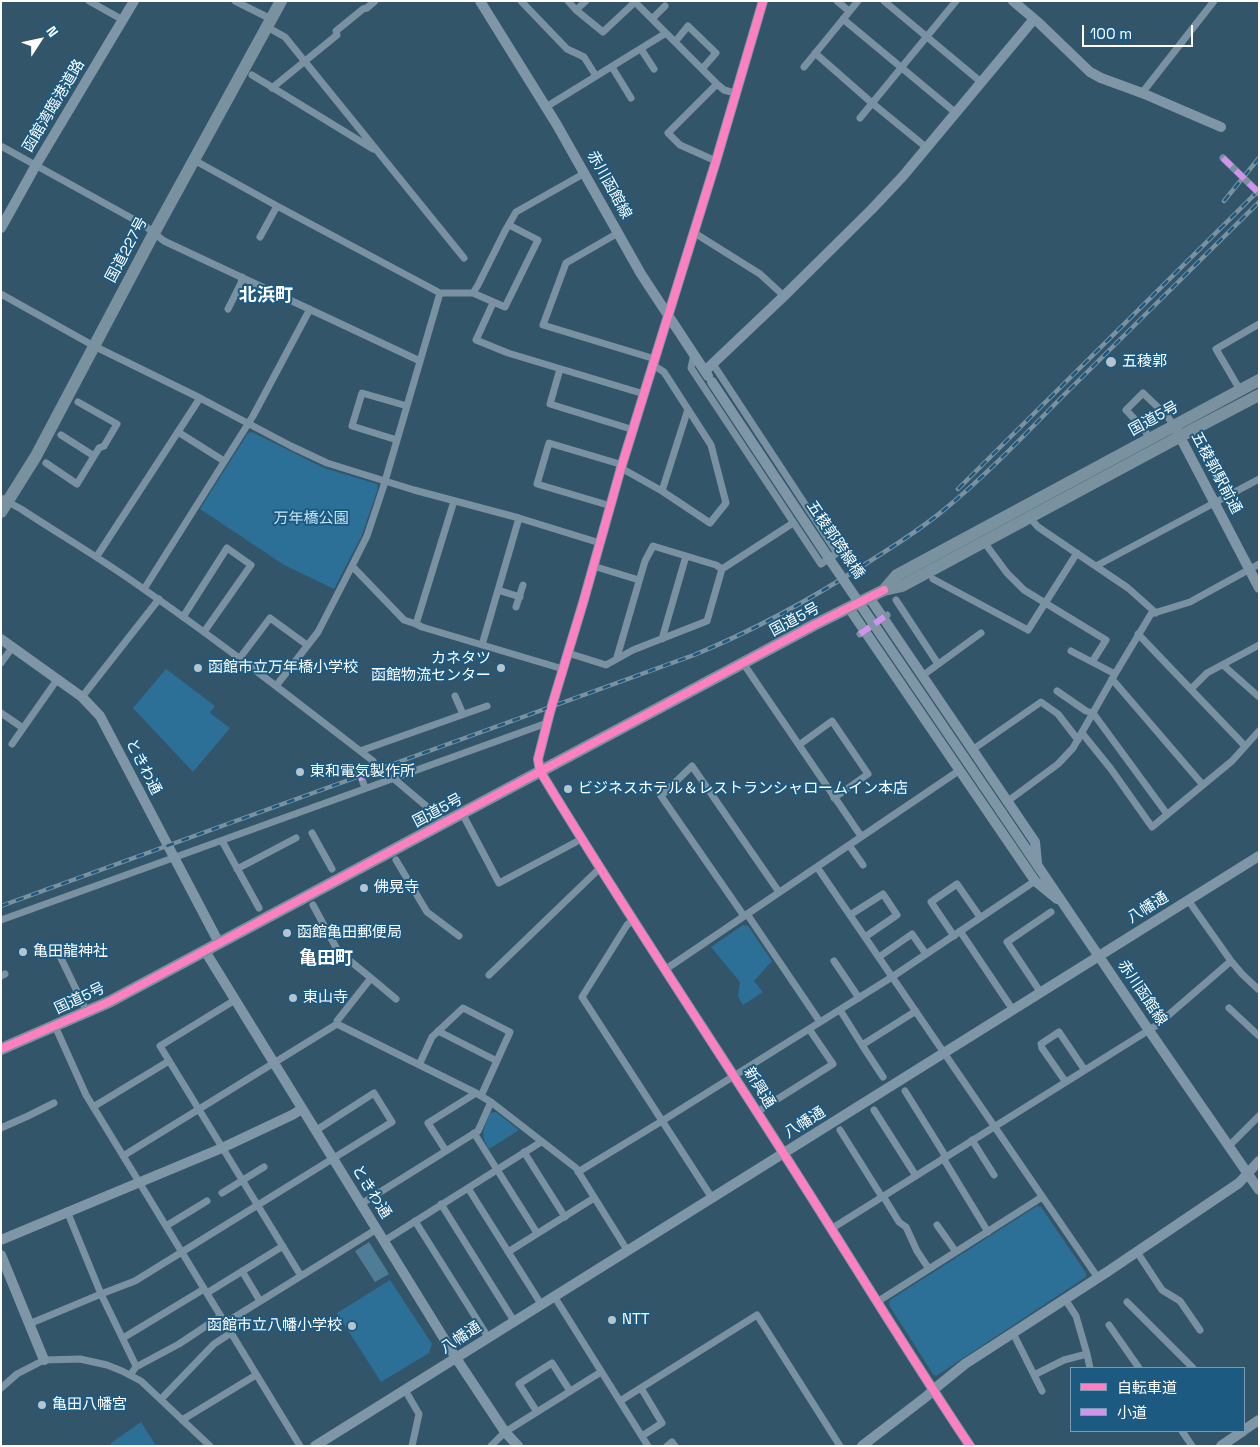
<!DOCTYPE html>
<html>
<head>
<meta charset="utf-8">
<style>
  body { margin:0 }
  #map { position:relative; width:1260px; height:1447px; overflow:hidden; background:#33556a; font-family:"Space Grotesk","Noto Sans JP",sans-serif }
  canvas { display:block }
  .frame { position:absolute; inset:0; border:2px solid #fff; pointer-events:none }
  .legend { position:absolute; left:1070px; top:1367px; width:175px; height:65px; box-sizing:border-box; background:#1c5a81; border:1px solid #779cb3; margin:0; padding:6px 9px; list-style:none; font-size:15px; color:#fff }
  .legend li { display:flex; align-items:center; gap:10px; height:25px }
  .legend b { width:25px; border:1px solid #779cb3 }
  .north { position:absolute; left:15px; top:15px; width:50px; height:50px; -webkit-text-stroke:4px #1c5a81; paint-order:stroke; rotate:55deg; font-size:14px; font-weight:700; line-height:20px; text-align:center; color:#fff }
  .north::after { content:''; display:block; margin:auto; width:18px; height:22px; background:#fff; clip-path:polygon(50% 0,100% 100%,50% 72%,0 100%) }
  .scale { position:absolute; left:1082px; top:25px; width:111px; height:22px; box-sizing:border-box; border:2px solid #fff; border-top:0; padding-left:6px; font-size:15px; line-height:18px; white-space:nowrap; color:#fff; -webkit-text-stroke:4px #1c5a81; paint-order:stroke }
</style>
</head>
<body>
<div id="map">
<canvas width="1260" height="1447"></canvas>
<div class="frame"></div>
<ul class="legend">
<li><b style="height:6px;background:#ff80c0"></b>自転車道</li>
<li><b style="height:6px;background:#d193ec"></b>小道</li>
</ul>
<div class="north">N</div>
<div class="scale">100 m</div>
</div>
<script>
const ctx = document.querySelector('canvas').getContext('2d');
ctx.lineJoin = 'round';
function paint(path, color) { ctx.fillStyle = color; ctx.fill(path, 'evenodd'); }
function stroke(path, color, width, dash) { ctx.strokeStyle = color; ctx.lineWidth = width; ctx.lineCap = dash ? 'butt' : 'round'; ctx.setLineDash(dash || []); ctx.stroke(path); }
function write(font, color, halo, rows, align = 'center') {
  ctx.font = font + ' "Space Grotesk","Noto Sans JP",sans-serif'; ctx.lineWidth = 4; ctx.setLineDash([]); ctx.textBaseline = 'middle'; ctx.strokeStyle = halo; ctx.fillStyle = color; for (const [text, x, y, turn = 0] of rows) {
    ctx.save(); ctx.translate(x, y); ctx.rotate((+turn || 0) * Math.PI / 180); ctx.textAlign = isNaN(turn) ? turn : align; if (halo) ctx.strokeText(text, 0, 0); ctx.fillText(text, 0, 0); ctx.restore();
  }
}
paint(new Path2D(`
  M252,432L324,468L377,484L378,488L362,535L334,589L284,565L200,509L248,433Z
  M166,669L215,706L210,713L230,728L193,772L133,708Z
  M743,925L748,926L772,961L754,981L763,992L743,1005L738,997L740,982L711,947Z
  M496,1112L519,1130L489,1149C479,1132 484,1130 490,1113Z
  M1037,1206L1041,1207L1086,1273V1277L936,1376L933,1374L889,1305L890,1300Z
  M390,1280L432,1344L429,1353L381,1382L337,1313Z
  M141,1422L156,1446H111V1443Z`), '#2c6f97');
paint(new Path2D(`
  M369,1242L389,1274L375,1282L355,1251Z`), '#4f7c97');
stroke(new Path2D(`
  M89,1L123,20
  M235,1L271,19
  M521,1L567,49L584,57L596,76
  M568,1L576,10L603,32L635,2
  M634,1L717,84L724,90L735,93
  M837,1L849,11
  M884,1L981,82
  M576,10L586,1
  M652,19L665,6
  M843,19L956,113
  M267,27L285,37L464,258
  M675,42L688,26L716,53L702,69
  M641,49L654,69
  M815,53L872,103L927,148
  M612,67L631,98
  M804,67L858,1
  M252,75L373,149
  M272,88L337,35L336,31L363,9L367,8L375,1
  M1142,93L1214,1
  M546,107L666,33
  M860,118L956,1
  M1,146L144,225L164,241L420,361
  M194,160L277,206L440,293H473
  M716,161L680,145L668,133L717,84
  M509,225L538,240L505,307L473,293L478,285L505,231L516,212L585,173
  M693,232L760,274L784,296
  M618,233L566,263L543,325L655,359
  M260,237L277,206
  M440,293L383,488L367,536L352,566L404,620L416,624L422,627L563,669
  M1,294L94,346L200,398L291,446L327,463L414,490L519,518L600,543
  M493,303L476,340L508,353L644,394
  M228,309L241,283L242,277
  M694,354L691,368L821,564L837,553L713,364
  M560,369L550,404L634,430
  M1240,390L1216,349L1259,324
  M178,432L224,461
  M61,435L94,456
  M1150,439L1144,429L1126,410L1143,393L1168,417L1174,426
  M397,440L352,426L362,393L407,406
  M46,463L77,484L99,448L104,446L117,424L78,402
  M621,468L662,491L710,523L726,503L711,445L664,372L653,365
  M662,491L688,409
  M1,498L21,509C62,536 105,561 145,590C223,644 298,703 373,761
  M611,506L537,484L549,443L623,465
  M1030,518L1038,527L1128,588L1156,613
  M984,542L1007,573L1024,590L1106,640L1092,662
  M99,553L200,398
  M593,566L639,580
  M1096,566L1259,479
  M933,579L1028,630L1077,553
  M144,589L253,416L310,309
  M498,590L520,597
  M896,600L938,664
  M516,607L523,585
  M183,617L227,548L251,565L204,632
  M416,624L454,501
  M1138,634L1245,746
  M662,639L686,556
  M482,645L519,518
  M1071,651L1115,674
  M568,653L606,665L633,650L707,621L722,569L793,523
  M617,657L645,561L653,546L716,565L722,569
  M239,659L270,618L307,645
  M1,663L9,652
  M743,663L861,836
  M1223,665L1259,697
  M922,676L981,633
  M1112,679L1203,785
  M276,686L318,632L352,566
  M1191,689L1207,673L1259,645
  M1057,691L1086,711L1093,713L1167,814
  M455,696L463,714
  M82,697L159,599
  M1,713L23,728
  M1082,733L1111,769L1152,827L1232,761L1259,731
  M12,744L54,684
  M799,745L832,721L868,774L834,798
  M972,750L1041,702L1058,714L1078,740
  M360,751L487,706
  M393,778L445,822
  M1008,801L1058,764L1073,748L1115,674L1151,614L1190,602L1259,564
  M462,813L499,883L576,842
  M312,833L332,869
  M222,841L259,908
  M849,845L863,865
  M396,860L427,912L459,936
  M817,867L1098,1278
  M237,869L296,838
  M1188,900L1231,961L1242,974L1259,990
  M747,914L820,1022
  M850,915L883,894L897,915L865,937
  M744,916L661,796L692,766L779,892
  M1,920L547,723
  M633,920L627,925L582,997L712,1198
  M960,931L1013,1010
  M954,936L931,902L957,884L980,917
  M57,950L87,1012
  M879,957L912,934L926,954
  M834,961L859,998
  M666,969L960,770
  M489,975L600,868
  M1,976L5,974
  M371,978L396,999
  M1041,993L1007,942L1051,912
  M235,1000L160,1046L301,1276
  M1229,1008L1259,1036
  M840,1010L862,1045L916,1011
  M337,1024L476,1093L491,1102L576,1168L627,1250
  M55,1026L86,1095L300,1446
  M438,1031L497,1061
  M862,1045L883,1077
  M419,1065L432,1037L463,1008L510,1032L481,1096
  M1065,1081L1042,1048L1041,1044L1059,1032L1084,1069
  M905,1091L946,1157
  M93,1107L169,1061
  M874,1110L916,1176
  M757,1112L833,1064L809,1029
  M1,1128L28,1116L54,1103
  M840,1130L882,1197
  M474,1133L537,1233
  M972,1140L994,1175
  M1229,1146L1259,1116
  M446,1151L428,1123L476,1093
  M524,1152L565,1217
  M123,1156L337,1024V1021L371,978L338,951L313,905
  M943,1158L988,1232
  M578,1172L662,1121L892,977L1035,881
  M468,1188L541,1304
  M222,1193L264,1167
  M883,1196L899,1222L906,1227L917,1251L929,1269
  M361,1204L478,1131L491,1102
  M441,1204L514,1321
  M67,1211L101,1294L135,1364L136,1367L130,1375
  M415,1221L488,1337
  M937,1225L956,1252
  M166,1226L207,1201
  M831,1229L1157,1025L1231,961
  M384,1241L541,1142
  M508,1252L594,1198
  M1137,1252L1162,1290L1180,1301L1200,1330
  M242,1271L260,1301
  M207,1293L283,1246
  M554,1296L648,1446
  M877,1302L1042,1197
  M1127,1302L1193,1368
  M225,1323L377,1229
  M29,1324L101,1294L135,1281L392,1122L374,1093L315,1131
  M1109,1325L1139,1368
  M1013,1333L1034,1375L1064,1360L1087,1354L1076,1316L1065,1299
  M123,1338L204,1289
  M1087,1354L1090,1368
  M136,1367L179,1344L221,1316
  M1034,1375L1042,1391
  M1,1388L17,1374L44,1360L80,1359L107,1365L122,1371L141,1381L210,1446
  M641,1388L662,1423L642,1436
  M405,1390L419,1414L412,1446
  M164,1396L214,1344L231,1333
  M620,1401L757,1315L840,1446
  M537,1412L519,1384L552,1363L570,1391
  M182,1420L256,1375
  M1182,1431L1192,1446
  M491,1446L505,1432L601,1372
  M667,1446L672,1442L675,1446`), '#7991a0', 7);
stroke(new Path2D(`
  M480,1L557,125L641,274L708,376
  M763,1L716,161L621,468L583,603L550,712L538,759L540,771C618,900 701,1024 782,1151C845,1249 905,1349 970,1446
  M1013,1L1039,23L1090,72L1101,78L1142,93L1221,127
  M1,228L36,165L134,1
  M705,371L784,296L872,209L903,176L1034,19
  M1177,431L1259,588
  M869,597L1035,842L1037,863
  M849,608L1035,881L1057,899
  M1,639L82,697L100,716L219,943
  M1002,813L1148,1029L1259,1190
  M205,951L456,1358L505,1432L518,1446
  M1,1240L222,1148L292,1115L302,1109
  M1,1255L44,1360
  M1244,1430L1259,1420
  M315,1446L1259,856
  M862,1446L927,1396L933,1390L965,1364L1107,1272L1239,1183L1259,1161
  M1221,1446L1243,1431`), '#7f96a6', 10);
stroke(new Path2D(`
  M1,512L36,456L154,233L281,1
  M884,590L897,575L1259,380
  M1,1049L109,1002L814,625L884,590L902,586L1194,429L1259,395`), '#7a91a0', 12);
const rail = new Path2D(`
  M1224,201L1259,158
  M958,489L1259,190
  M1,906L694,655C757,629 810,600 867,563C894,546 921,529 945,509C988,474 1026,433 1065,394C1130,330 1194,266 1259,202`);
stroke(rail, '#7a91a0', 4.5);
stroke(rail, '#1c5a81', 2.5, [8]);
stroke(new Path2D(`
  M1223,158L1259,193
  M860,634L887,615
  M358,769L364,785`), '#7991a0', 7);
stroke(new Path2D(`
  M712,382L830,560L1002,813`), '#7f96a6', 10);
stroke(new Path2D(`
  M1223,158L1259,193
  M860,634L887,615
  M358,769L364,785`), '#d193ec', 6, [12, 6]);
stroke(new Path2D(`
  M763,1L716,161L621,468L583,603L550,712L538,759L540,771C618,900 701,1024 782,1151C845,1249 905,1349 970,1446
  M1,1049L109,1002L814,625L884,590`), '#ff80c0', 8);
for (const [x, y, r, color] of [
  [1111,362,6,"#b8c4cb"],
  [198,668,5,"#b8c4cb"],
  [501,668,5,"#b8c4cb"],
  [300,772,5,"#b8c4cb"],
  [568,789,5,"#b8c4cb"],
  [364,888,5,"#b8c4cb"],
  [287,933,5,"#b8c4cb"],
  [23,952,5,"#b8c4cb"],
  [293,998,5,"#b8c4cb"],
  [612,1320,5,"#b8c4cb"],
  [352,1326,5,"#b8c4cb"],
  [42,1405,5,"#b8c4cb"]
]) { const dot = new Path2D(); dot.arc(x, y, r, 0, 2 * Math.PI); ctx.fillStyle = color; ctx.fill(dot); stroke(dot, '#1c5a81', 2); }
write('15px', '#fff', '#1c5a81', [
  ["函館湾臨港道路",54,106,-59],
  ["赤川函館線",609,185,61],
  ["国道227号",127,250,-62],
  ["国道5号",1154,419,-29],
  ["五稜郭駅前通",1216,473,62],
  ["五稜郭跨線橋",835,540,56],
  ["国道5号",795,620,-28],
  ["ときわ通",143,767,63],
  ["国道5号",438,811,-28],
  ["八幡通",1148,908,-32],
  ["赤川函館線",1142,993,56],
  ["国道5号",80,999,-25],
  ["新興通",759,1088,58],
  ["八幡通",805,1123,-32],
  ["ときわ通",371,1192,58],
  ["八幡通",461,1338,-33]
]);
write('15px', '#fff', '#1c5a81', [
  ["五稜郭",1122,362],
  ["カネタツ",491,659,"right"],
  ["函館物流センター",491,676,"right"],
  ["函館市立万年橋小学校",208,668],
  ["東和電気製作所",310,772],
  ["ビジネスホテル＆レストランシャロームイン本店",578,789],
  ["佛晃寺",374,888],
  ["函館亀田郵便局",297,933],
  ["亀田龍神社",33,952],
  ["東山寺",303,998],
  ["NTT",622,1320],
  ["函館市立八幡小学校",342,1326,"right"],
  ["亀田八幡宮",52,1405]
], 'left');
write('15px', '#c4e4f7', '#1c5a81', [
  ["万年橋公園",311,519]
]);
write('bold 18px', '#fff', '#1c5a81', [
  ["北浜町",266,296],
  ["亀田町",326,959]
]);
</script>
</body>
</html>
